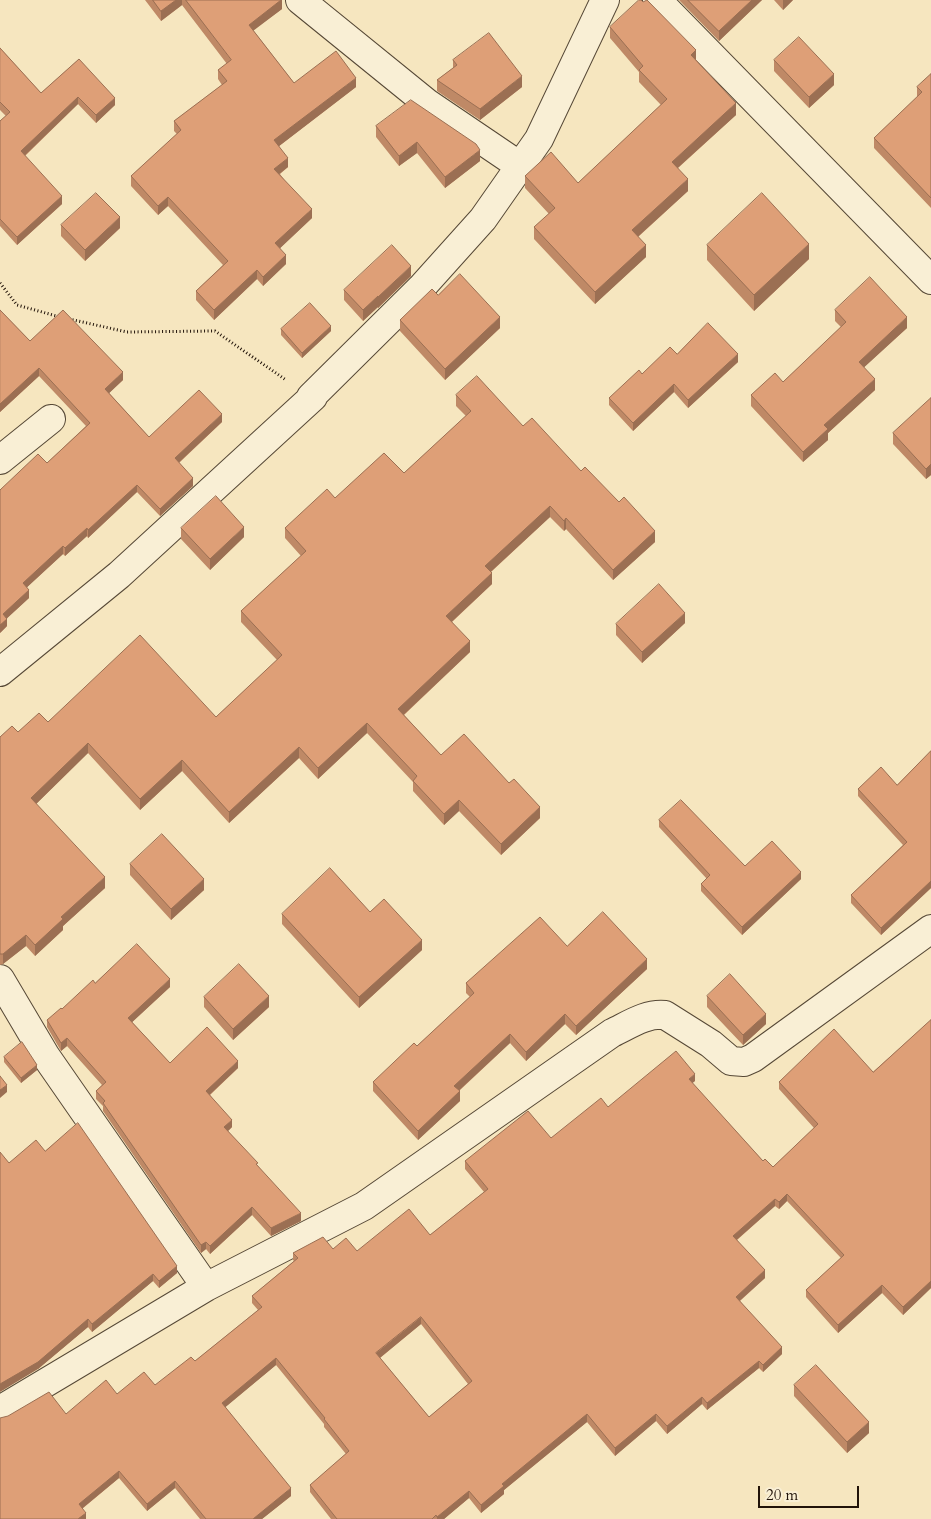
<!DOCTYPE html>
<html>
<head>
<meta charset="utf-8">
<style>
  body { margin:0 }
  #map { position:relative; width:931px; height:1519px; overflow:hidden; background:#f6e6bf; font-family:Cardo,serif }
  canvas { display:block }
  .scale { position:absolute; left:758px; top:1486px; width:101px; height:22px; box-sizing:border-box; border:2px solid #211309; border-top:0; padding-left:6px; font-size:15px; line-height:18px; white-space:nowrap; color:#211309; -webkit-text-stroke:4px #f9efd5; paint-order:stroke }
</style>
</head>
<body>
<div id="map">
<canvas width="931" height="1519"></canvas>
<div class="scale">20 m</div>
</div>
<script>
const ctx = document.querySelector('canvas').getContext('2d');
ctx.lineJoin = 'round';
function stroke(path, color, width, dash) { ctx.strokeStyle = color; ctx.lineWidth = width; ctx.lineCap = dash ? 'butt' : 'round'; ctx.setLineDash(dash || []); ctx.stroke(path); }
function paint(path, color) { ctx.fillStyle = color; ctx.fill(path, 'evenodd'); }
const minor = new Path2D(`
  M300,0L427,103L520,166
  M657,0L931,280
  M0,460L51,419
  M0,672L119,575L313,397H311L421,288L483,219L539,139L605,0
  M0,979L45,1055L206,1287
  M0,1410L206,1287L364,1206L612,1033C629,1025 646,1013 665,1015L711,1044L731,1061L744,1062L753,1058L931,929`);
stroke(minor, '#564836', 30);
stroke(new Path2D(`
  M0,283L17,305L60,317
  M69,319L127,332L215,331L286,380`), '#211309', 3, [1, 2.5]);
stroke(minor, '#f9efd5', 28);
paint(new Path2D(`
  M145,0H282V9L253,30L294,83L356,87L279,146L288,167L280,174L312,218L280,248L286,264L263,286L257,279L214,320L196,300V291L223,265L168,206L158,215L131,186V176L177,134L174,131V121L222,85L218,79V70L227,64L182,5L161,21Z
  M679,0H762L719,41Z
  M774,0H793L783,10Z
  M610,27L696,60L736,115L678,168L688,191L638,237L646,257L595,304L534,239V227L549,214L525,188V176L578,183L661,105L639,82V72L610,38Z
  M0,48L41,93L79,59L115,105L96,123L78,104L25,156L62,204L17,245L0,226V121L6,116L0,110Z
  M453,60L522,87L480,120L437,91V80L453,68Z
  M774,60L834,85L809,108L774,71Z
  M931,74V208L874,148V138L917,97V87Z
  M376,126L480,161L445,188L417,153L399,166L376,137Z
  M61,225L120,228L85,261L61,236Z
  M707,245L809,259L754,311L707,260Z
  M411,276L378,308V307L363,321L344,300V290Z
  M438,295L500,328L445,380L400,331V320Z
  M0,310L30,341L123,380L109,393L149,437L222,422L179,463L193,486L160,516L137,492L88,538L87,536L65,556L63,554L27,587L29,598L7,618V626L0,633L47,463L86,426L39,376L0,412Z
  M835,310L907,328L864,367L875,390L828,433V440L803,462L751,406V395L783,382L841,327L835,321Z
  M281,329L331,331L302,358L281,335Z
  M677,354L738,362L688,408L674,392L633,431L609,405V398L642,374Z
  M456,395L523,426L581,471L655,542L613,580L566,529L564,531L550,517L491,572L492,584L452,622L470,652L404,715L441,755L540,818L501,855L459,811L444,825L413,791V782L367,733L318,779L299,758L229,823L182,771L140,810L88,753L36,804L105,888L63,926V930L35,956L26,946L3,964L0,965V737L48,722L216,717L277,660L241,622V611L301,556L285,538V528L335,498L404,473L466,416L456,406Z
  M931,398V475L926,479L893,444V433Z
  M181,528L244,537L210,570L181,539Z
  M685,623L642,663L616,635V624Z
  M931,751V888L881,935L851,903V895L903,845L858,796V789L897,785Z
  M659,820L745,866L801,879L742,935L701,891V884L707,879L659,827Z
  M130,864L204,890L171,920L130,875Z
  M370,912L422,950L359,1008L282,924V914Z
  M567,946L647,969L576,1035L565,1024L526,1061L510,1043L459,1091L460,1101L418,1140L373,1091V1082L417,1046L470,997L466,993V983Z
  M95,983L170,987L132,1022L170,1063L238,1068L210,1095L232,1127L228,1131L258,1166L301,1221L271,1236L252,1215L210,1254L206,1249L201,1253L103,1111V1106L96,1099V1091L102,1085L67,1046L61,1051L47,1027V1020L62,1009Z
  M707,996L766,1024L743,1045L707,1007Z
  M204,997L269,1007L233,1040L204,1007Z
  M931,1020V1288L903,1315L882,1293L838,1333L806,1297V1290L841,1258L787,1201L779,1209L775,1206L737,1240L765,1278L740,1301L782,1354L763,1372L759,1368L707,1410L702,1404L667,1434L656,1421L615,1456L587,1422L504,1490V1494L481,1513L469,1498L444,1519H331L310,1492V1485L346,1454L324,1427V1424L276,1365L225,1407L291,1496L262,1519H200L175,1488L147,1511L119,1478L82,1509L86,1519H0L66,1414L117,1394L155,1385L195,1361L258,1310L252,1303V1296L294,1261L293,1260V1253L333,1249L357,1251L430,1235L484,1192L465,1169V1161L551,1138L608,1107L695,1081L692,1083L763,1161L773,1167L814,1128L779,1089V1082L873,1072ZM421,1324L468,1384L429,1417L380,1358Z
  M4,1057L37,1070L21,1083L4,1062Z
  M45,1151L177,1273L159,1288L153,1281L92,1332L88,1327L38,1369L9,1163Z
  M794,1385L869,1433L847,1453L794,1396Z`), '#bf8966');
paint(new Path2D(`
  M176,0H182V5L161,21V11Z
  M281,0H282V9L249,34V25Z
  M752,0H762L719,41V31Z
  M783,0H793L783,10Z
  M696,50V62L691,55Z
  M834,74V85L809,108V97Z
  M522,76V87L480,120V109Z
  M356,78V87L274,150V140Z
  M78,97V104L21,159V151Z
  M115,98V105L96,123V115Z
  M736,103V115L672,173V162Z
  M417,142V153L399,166V156Z
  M480,150V161L445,188V177Z
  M288,158V167L274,178V169Z
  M688,179V191L632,242V230Z
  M62,196V204L17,245V237Z
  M168,197V206L158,215V206Z
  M312,209V218L275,253V243Z
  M120,217V228L85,261V250Z
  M809,244V259L754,311V295Z
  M646,245V257L595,304V292Z
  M286,255V264L263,286V277Z
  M411,266V276L378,308V297Z
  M257,270V279L214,320V310Z
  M378,296V307L363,321V310Z
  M500,317V328L445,380V369Z
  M907,317V328L859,372V362Z
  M331,326V331L302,358V353Z
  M738,354V362L688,408V400Z
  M39,368V376L0,412V404Z
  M123,372V380L105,397V389Z
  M875,379V390L828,433V440L803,462V452L824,425Z
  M674,384V392L633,431V423Z
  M222,414V422L175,466V458Z
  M931,464V475L926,479V469Z
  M193,478V486L160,516V509Z
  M137,485V492L88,538V530Z
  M550,506V517L485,577V566Z
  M566,518V529L564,531V521Z
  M244,527V537L210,570V559Z
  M87,528V536L65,556V548Z
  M655,531V542L613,580V570Z
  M63,546V554L23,591V583Z
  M492,573V584L446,627V616Z
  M29,590V598L3,622V614Z
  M685,613V623L642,663V652Z
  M7,619V626L0,633V625Z
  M470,641V652L398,720V709Z
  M367,723V733L318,779V768Z
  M88,743V753L31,809V798Z
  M299,747V758L229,823V812Z
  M182,760V771L140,810V799Z
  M459,800V811L444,825V814Z
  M540,807V818L501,855V844Z
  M801,872V879L742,935V927Z
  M105,877V888L63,926V930L35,956V945L61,917Z
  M204,879V890L171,920V909Z
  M931,881V888L881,935V928Z
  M26,935V946L3,964V954Z
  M422,940V950L359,1008V997Z
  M647,959V969L576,1035V1026Z
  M170,979V987L128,1026V1018Z
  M269,996V1007L233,1040V1029Z
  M565,1014V1024L526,1061V1052Z
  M766,1014V1024L743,1045V1035Z
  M510,1034V1043L454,1095V1086Z
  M67,1038V1046L61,1051V1043Z
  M238,1061V1068L206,1098V1091Z
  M37,1065V1070L21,1083V1078Z
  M695,1074V1081L689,1086V1079Z
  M7,1085V1092L0,1098V1090Z
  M460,1091V1101L418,1140V1131Z
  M232,1120V1127L224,1135V1127Z
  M787,1194V1201L779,1209V1202Z
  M775,1199V1206L733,1243V1236Z
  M252,1207V1215L210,1254V1246Z
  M301,1213V1221L271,1236V1228Z
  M206,1242V1249L201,1253V1245Z
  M177,1266V1273L159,1288V1281Z
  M765,1270V1278L736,1304V1297Z
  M153,1274V1281L92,1332V1324Z
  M931,1281V1288L903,1315V1307Z
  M882,1285V1293L838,1333V1325Z
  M421,1317V1324L376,1361V1353Z
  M88,1319V1327L38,1369L0,1392V1384Z
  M782,1347V1354L763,1372V1365Z
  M276,1358V1365L222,1410V1403Z
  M759,1361V1368L707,1410V1403Z
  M702,1397V1404L667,1434V1426Z
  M587,1414V1422L504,1490V1494L481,1513V1505L502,1484Z
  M656,1414V1421L615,1456V1448Z
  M869,1422V1433L847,1453V1442Z
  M119,1471V1478L79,1511V1504Z
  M175,1481V1488L147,1511V1504Z
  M291,1488V1496L262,1519H253Z
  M469,1491V1498L444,1519H437V1517Z
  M86,1513V1519H78Z`), '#9b6f53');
const building = new Path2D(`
  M153,0H176L161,11Z
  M186,0H281L249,25L294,83L336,51L356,78L274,140L288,158L274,169L312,209L275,243L286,255L263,277L257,270L214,310L196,291L228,261L168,197L158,206L131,176L181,130L174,121L227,81L218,70L231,60Z
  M639,0H641L643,2L647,0L696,50L691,55L736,103L672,162L688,179L632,230L646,245L595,292L534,227L555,208L525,176L551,152L578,183L667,99L639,70L643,66L610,27Z
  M688,0H752L719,31Z
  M489,33L522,76L480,109L437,80L457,65L453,60Z
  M799,37L834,74L809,97L774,60Z
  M0,48L41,93L79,59L115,98L96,115L78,97L21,151L62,196L17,237L0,219V121L10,112L0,102Z
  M931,74V198L874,138L922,92L917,87Z
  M411,100L476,144L480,150L445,177L417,142L399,156L376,126Z
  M96,193L120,217L85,250L61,225Z
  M762,193L809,244L754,295L707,245Z
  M392,245L411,266L378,297V296L363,310L344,290Z
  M460,274L500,317L445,369L400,320L432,289L438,295Z
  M870,277L907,317L859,362L875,379L824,425L828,429L803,452L751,395L775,373L783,382L846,322L835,310Z
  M310,303L331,326L302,353L281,329Z
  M0,310L30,341L63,310L123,372L105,389L149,437L199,390L222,414L175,458L193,478L160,509L137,485L88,530L87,528L65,548L63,546L23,583L29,590L3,614L7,619L0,625V490L38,454L47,463L90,423L39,368L0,404Z
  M708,323L738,354L688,400L674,384L633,423L609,398L639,370L642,374L670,347L677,354Z
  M477,376L523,426L532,418L581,471L585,467L619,502L624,497L655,531L613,570L566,518L564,521L550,506L485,566L492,573L446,616L470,641L398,709L441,755L464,734L509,783L514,779L540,807L501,844L459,800L444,814L413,781L417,776L367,723L318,768L299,747L229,812L182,760L140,799L88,743L31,798L105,877L61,917L63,919L35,945L26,935L3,954H0V737L12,726L18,732L39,713L48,722L140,635L216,717L282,655L241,611L306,551L285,528L327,489L335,498L384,453L404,473L471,411L456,395Z
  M931,398V464L926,469L893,433Z
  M216,496L244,527L210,559L181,528Z
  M659,584L685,613L642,652L616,624Z
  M931,751V881L881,928L851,895L907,842L858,789L881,767L897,785Z
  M681,800L745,866L772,841L801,872L742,927L701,884L710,875L659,820Z
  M162,834L204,879L171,909L130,864Z
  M330,868L370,912L384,899L422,940L359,997L282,914Z
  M603,912L647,959L576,1026L565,1014L526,1052L510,1034L454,1086L460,1091L418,1131L373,1082L414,1043L417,1046L474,993L466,983L540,917L567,946Z
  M137,944L170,979L128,1018L170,1063L207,1027L238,1061L206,1091L232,1120L224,1127L258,1163L256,1164L301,1213L271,1228L252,1207L210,1246L206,1242L201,1245L103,1103L105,1101L96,1091L106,1082L67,1038L61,1043L47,1020L61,1008L62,1009L93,980L95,983Z
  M239,964L269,996L233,1029L204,997Z
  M730,974L766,1014L743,1035L707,996Z
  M931,1020V1281L903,1307L882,1285L838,1325L806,1290L844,1255L787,1194L779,1202L775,1199L733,1236L765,1270L736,1297L782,1347L763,1365L759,1361L707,1403L702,1397L667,1426L656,1414L615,1448L587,1414L502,1484L504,1486L481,1505L469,1491L437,1517L436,1515L432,1519H337L310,1485L349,1451L324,1419L325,1418L276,1358L222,1403L291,1488L253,1519H206L175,1481L147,1504L119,1471L79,1504L86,1513L78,1519H0V1418L8,1416L49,1392L66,1414L106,1380L117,1394L144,1372L155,1385L191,1357L195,1361L262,1307L252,1296L298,1258L293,1253L323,1237L333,1249L346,1238L357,1251L409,1209L430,1235L488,1189L465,1161L528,1111L551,1138L601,1098L608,1107L676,1051L695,1074L689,1079L763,1161L765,1159L773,1167L818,1124L779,1082L834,1029L873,1072ZM421,1317L472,1381L429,1417L376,1353Z
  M22,1042L37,1065L21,1078L4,1057Z
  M0,1076L7,1085L0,1090Z
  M78,1123L177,1266L159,1281L153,1274L92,1324L88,1319L38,1362L0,1384V1152L9,1163L36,1140L45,1151Z
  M816,1365L869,1422L847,1442L794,1385Z`);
paint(building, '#de9f77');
stroke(building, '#9b6f53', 1);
</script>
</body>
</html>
